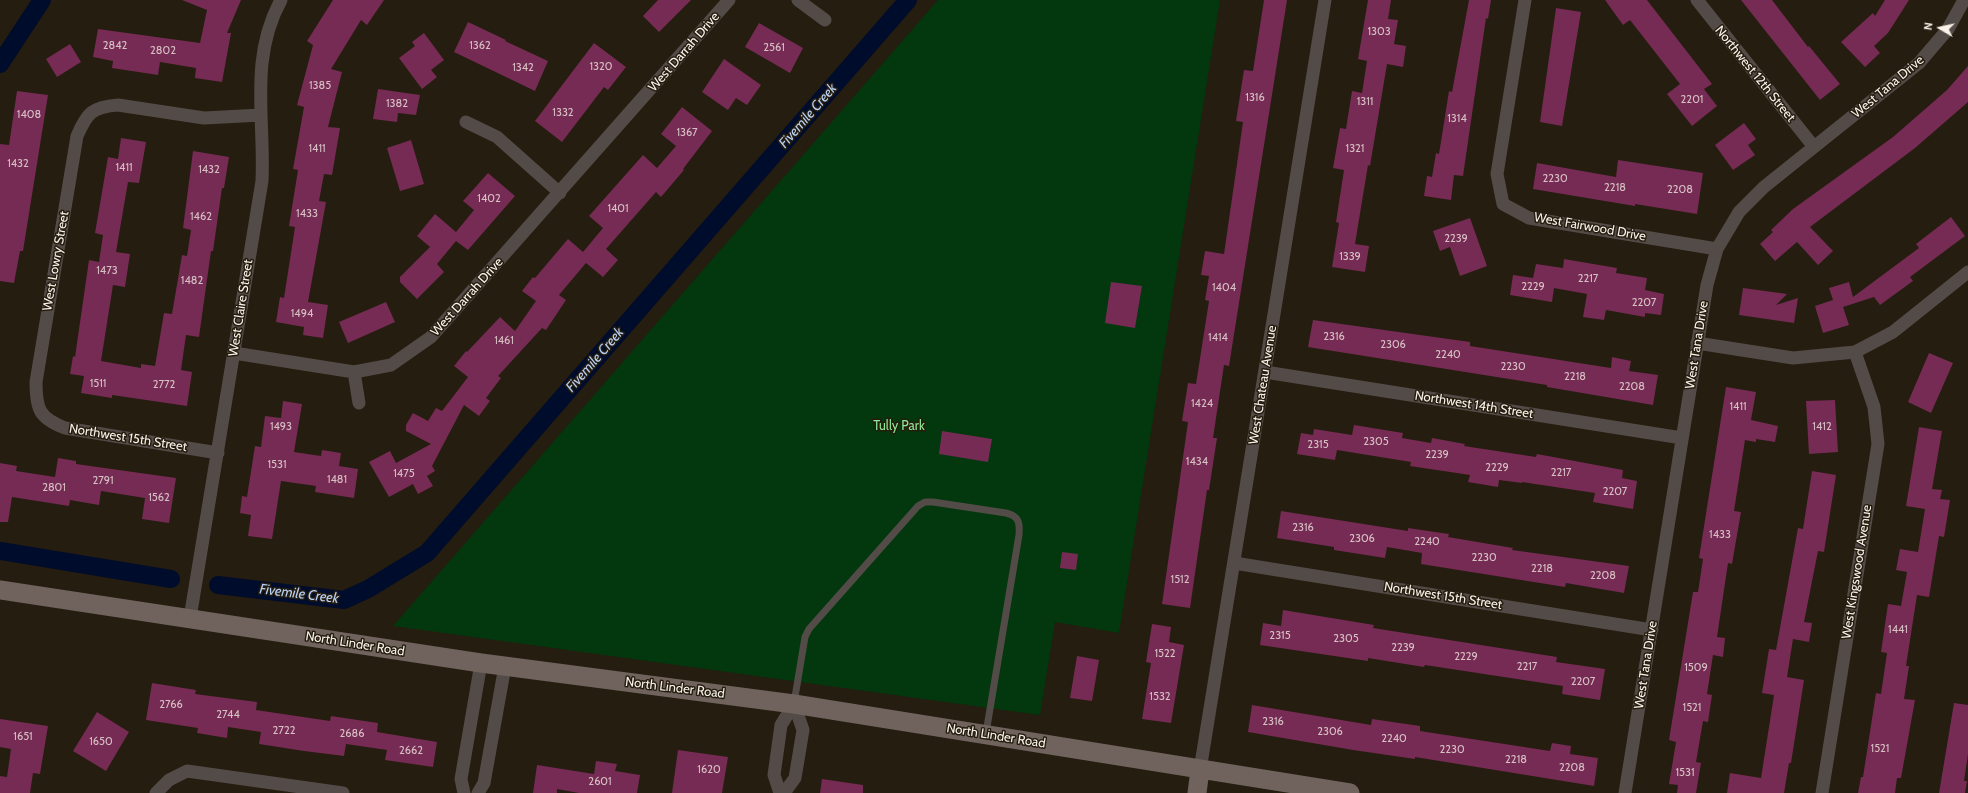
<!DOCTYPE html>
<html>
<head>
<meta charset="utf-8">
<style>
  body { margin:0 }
  #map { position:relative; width:1968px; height:793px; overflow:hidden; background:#251d0f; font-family:Cabin,sans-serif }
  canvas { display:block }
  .north { position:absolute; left:1920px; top:8px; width:40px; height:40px; -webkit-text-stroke:3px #251d0f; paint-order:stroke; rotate:279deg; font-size:11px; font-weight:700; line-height:16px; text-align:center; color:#f8f2e9 }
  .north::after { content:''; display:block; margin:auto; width:14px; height:18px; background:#f8f2e9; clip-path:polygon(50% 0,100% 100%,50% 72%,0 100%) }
</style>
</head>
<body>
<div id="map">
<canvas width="1968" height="793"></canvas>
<div class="north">N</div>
</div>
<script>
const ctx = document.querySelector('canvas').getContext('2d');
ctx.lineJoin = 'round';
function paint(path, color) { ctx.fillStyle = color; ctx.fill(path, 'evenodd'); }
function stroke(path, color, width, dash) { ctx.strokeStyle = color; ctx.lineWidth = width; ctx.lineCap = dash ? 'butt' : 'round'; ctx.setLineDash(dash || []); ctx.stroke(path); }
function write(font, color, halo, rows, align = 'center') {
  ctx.font = font + ' Cabin,sans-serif'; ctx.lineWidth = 3; ctx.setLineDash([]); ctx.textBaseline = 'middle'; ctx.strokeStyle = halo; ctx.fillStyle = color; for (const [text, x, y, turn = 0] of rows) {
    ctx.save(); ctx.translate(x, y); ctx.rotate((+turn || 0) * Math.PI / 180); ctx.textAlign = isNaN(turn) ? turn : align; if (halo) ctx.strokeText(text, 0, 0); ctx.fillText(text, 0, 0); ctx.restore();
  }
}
paint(new Path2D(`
  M938,0H1220L1119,633L1055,622L1040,715L393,626Z`), '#03370d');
stroke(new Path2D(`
  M0,64L42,0
  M0,551L171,579
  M218,585L344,600L368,589L427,553L908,0`), '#000c2b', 18);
paint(new Path2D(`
  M182,0H241L227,33H231L222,82L195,78L196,68L160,62L158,75L112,68L113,61L93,57L98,29L200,43L207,10Z
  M333,0H384L367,25L361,20L331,69L342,72L328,127L340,128L332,175L324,174L319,201L326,202L308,302L328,305L323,338L303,335L304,327L276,322L280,297L284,298L295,227L289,226L298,170L293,169L304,107L297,105L313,45L307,41Z
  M658,0H691L659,32L643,16Z
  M1264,0H1287L1229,366L1224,365L1213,438H1217L1209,490H1207L1190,608L1162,604L1188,422L1182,421L1188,383L1196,384L1209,301L1205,300L1209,276L1201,275L1205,251L1224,254L1243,122L1236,121L1244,70L1253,71Z
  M1368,0H1391L1388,19L1398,20L1394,44L1406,46L1403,67L1387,64L1370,166L1368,165L1355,244L1369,246L1365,272L1332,267L1339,223L1336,222L1344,170L1333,168L1340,128L1346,129L1352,91L1362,93L1367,61L1358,59Z
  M1469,0H1491L1488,19L1486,18L1463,176L1454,175L1451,200L1424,196L1427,176L1432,177L1436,153L1439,154L1449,91L1452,92Z
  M1605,0H1647L1712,84L1704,89L1717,106L1692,126L1667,94L1680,84L1630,20L1623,25Z
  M1741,0H1772L1808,47L1809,46L1840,84L1820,100Z
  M1885,0H1909L1888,33L1874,46L1880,53L1865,67L1841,42L1873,13L1875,16Z
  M1556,8L1581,12L1562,126L1540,122Z
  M468,22L506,40L505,41L548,61L535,91L454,52Z
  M759,23L803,48L790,73L745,47Z
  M424,33L444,60L431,70L437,77L422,89L399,58L415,46L412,42Z
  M594,43L626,67L608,90L604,87L562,142L535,121Z
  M70,44L81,62L57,77L46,59Z
  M724,59L761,85L747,105L736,98L728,110L702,92Z
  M1968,66V102L1915,148L1810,227L1833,251L1818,265L1797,242L1775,261L1760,244L1773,232L1771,230L1793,209L1893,137L1947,90Z
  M378,89L420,95L416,115L398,113L397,122L373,119Z
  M17,91L48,95L23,251H20L14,283L0,281V144L9,145Z
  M682,107L712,131L683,169L684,170L661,197L656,192L606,249L618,260L603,277L586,263L559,295L566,300L546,330L542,328L498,376L501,378L486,398L490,401L479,416L464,405L432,466L435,471L427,476L433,486L418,494L413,484L389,497L369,462L390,451L396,463L431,444L406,431V425L413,413L428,421L436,408L442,411L468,377L454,366L466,351L467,352L500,317L515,331L536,301L522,291L533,277L535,278L568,239L583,252L603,228L589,216L643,155L657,168L676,146L661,134Z
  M1744,123L1756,139L1748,145L1755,155L1733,170L1715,145Z
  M121,138L146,142L139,183L128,182L116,252L130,254L125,287L113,285L101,361L141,368V364L155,366L164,313L172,314L182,255L187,256L191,230L183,228L193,151L229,157L224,188H222L213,251H211L199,337L186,335L181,370L192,372L187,406L112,395V398L81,393L84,376L70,374L73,356L75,357L89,260L99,262L103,235L95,233L108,157L118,159Z
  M411,140L424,184L400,191L387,148Z
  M1618,160L1703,173L1697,214L1635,204V206L1533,189L1537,163L1616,177Z
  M488,173L515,196L468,250L456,241L437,264L444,272L417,299L400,282V277L430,247L417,236L435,214L456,232L474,210L463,201Z
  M1951,217L1965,236L1910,277L1913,281L1880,305L1874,297L1843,307L1849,325L1823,333L1815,306L1833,300L1829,288L1849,282L1853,297L1919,248L1916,244Z
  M1470,218L1487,266L1460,276L1450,247L1440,251L1433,231Z
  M1564,259L1617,268L1616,273L1647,278L1645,290L1664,294L1661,315L1645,313V317L1606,310L1604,320L1583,317L1587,294L1554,288L1552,302L1510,295L1513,275L1533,278L1536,264L1563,268Z
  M1111,282L1142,286L1135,328L1105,323Z
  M1743,288L1787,294L1776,305L1798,298L1794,323L1739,315Z
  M386,302L395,322L348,343L339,322Z
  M1313,320L1470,342V346L1611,368L1612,357L1631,361L1629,371L1658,375L1653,405L1547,387V385L1308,347Z
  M1929,353L1953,363L1931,413L1908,402Z
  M1726,387L1756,392L1751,420L1778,426L1775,442L1756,439V442L1745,440L1734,511L1741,512L1732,564L1728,563L1717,637L1725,638L1723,657L1713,655L1707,694L1712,695L1708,722L1703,721L1696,762L1701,763L1696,793H1677L1678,785L1669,784L1676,742L1669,740L1693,592H1698L1703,559L1699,558Z
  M1835,400L1838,452L1809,454L1806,401Z
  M283,401L302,404L294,452L321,456L322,450L341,453L339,466L358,469L354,498L315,492L316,486L281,481L272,539L248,536L251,515L240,513L242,496L247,497L255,446L261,447L265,416L281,418Z
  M1354,425L1403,433L1402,438L1431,443L1432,438L1465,444L1464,446L1536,457L1537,454L1623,470L1622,478L1637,481L1633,509L1593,502L1595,493L1522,482V483L1499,480L1498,487L1468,482L1470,475L1410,466L1411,462L1337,450L1335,460L1297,454L1301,433L1313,435L1314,429L1352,435Z
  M1919,427L1942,431L1932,489L1942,490L1940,499L1950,500L1944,537L1939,536L1929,597L1917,595L1906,666H1909L1904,699L1915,700L1901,778H1897L1895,793H1858L1861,777H1863L1876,693L1881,694L1887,653L1881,652L1888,604L1901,606L1907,572L1896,570L1900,549L1918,552L1925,509L1906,506Z
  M942,431L992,439L988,462L939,454Z
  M58,458L76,461V464L176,478L169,523L142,519L145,498L101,491L99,505L70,500L69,506L12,497L8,522H0V463L17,466L16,471L55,477Z
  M1812,471L1836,475L1824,552L1818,551L1804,622L1812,623L1809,642L1793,639L1787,677L1804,680L1791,763H1789L1784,793H1727L1730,773L1761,778L1774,695L1762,693L1769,649L1776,650L1798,528L1803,529Z
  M1281,511L1408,531V528L1449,534L1448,537L1513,548L1512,550L1629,566L1624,593L1566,583L1565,587L1421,564L1422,553L1387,547L1385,558L1334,550V547L1277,538Z
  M1062,552L1078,554L1076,570L1060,568Z
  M1283,610L1374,625L1373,628L1557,657L1556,662L1605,669L1600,700L1562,694L1563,686L1425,665L1424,667L1368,658V661L1260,645L1263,623L1281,626Z
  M1152,624L1171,627L1169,642L1184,645L1171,723L1142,719L1151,663L1146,662Z
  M1077,656L1099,660L1092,701L1070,698Z
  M152,683L196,690L195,694L257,702L256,710L330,721L331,716L378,723L377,732L437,742L433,767L385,760L387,750L346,744L344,756L304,751L259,744L261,732L228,727L227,738L197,733L198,728L146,720Z
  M1954,703L1968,705V754L1964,781H1967L1965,793H1939Z
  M1252,705L1371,725L1372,719L1420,726V731L1550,751L1552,743L1571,746L1570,754L1598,758L1594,786L1415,757V759L1353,750L1248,732Z
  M97,712L129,732L106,771L73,751Z
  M0,719L48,726L40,774L33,773L30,793H0V776L7,777L11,749L0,747Z
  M678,750L728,757L722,793H672Z
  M596,761L617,764L615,771L640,775L637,793H579L557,789V793H533L537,765L594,774Z
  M822,779L863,785V793H820Z`), '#752b53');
stroke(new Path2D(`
  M794,703L805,637L809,629L918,506L925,502H933L1006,513C1019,516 1020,523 1019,535L986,733`), '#534b47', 7);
stroke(new Path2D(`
  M798,0L825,20
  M1525,0L1497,174L1503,204L1529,218L1717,249
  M1697,0L1814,147
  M466,122L497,137L560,193
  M1697,343L1793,358L1855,352L1893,332L1968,272
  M234,353L354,372L391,365L431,337L729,0
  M354,372L359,403
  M1265,372L1682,438
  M218,453L65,428C39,418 36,409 36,382L77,136C87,113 92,107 118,105L204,118L261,115
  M1234,563L1652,630
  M190,618L262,181C265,119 249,58 281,0
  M1200,770L1325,0
  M156,793L169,780L187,771L343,793
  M464,793L461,779L481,663
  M478,793L484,783L505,666
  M780,793L774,775L781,725L794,704
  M784,793L795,778L803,730L794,704
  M1625,793L1707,285L1717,249L1739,212L1764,187L1919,63L1948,29L1964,0
  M1822,793L1878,444L1874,407L1855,352`), '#534b47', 13);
stroke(new Path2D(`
  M0,590L481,663L794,704L1350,793
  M1197,793L1200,770`), '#70635e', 19);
write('11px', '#d7c0c4', null, [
  ["1303",1379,32],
  ["2842",115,46],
  ["1362",480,46],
  ["2561",774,48],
  ["2802",163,51],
  ["1320",601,67],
  ["1342",523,68],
  ["1385",320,86],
  ["1316",1255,98],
  ["2201",1692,100],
  ["1311",1365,102],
  ["1382",397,104],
  ["1332",563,113],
  ["1408",29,115],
  ["1314",1457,119],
  ["1367",687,133],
  ["1411",317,149],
  ["1321",1355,149],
  ["1432",18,164],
  ["1411",124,168],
  ["1432",209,170],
  ["2230",1555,179],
  ["2218",1615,188],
  ["2208",1680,190],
  ["1402",489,199],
  ["1401",618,209],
  ["1433",307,214],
  ["1462",201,217],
  ["2239",1456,239],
  ["1339",1350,257],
  ["1473",107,271],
  ["2217",1588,279],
  ["1482",192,281],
  ["2229",1533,287],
  ["1404",1224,288],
  ["2207",1644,303],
  ["1494",302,314],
  ["2316",1334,337],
  ["1414",1218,338],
  ["1461",504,341],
  ["2306",1393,345],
  ["2240",1448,355],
  ["2230",1513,367],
  ["2218",1575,377],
  ["1511",98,384],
  ["2772",164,385],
  ["2208",1632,387],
  ["1424",1202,404],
  ["1411",1738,407],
  ["1493",281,427],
  ["1412",1822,427],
  ["2305",1376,442],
  ["2315",1318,445],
  ["2239",1437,455],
  ["1434",1197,462],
  ["1531",277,465],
  ["2229",1497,468],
  ["2217",1561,473],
  ["1475",404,474],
  ["1481",337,480],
  ["2791",103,481],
  ["2801",54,488],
  ["2207",1615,492],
  ["1562",159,498],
  ["2316",1303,528],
  ["1433",1720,535],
  ["2306",1362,539],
  ["2240",1427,542],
  ["2230",1484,558],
  ["2218",1542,569],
  ["2208",1603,576],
  ["1512",1180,580],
  ["1441",1898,630],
  ["2315",1280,636],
  ["2305",1346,639],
  ["2239",1403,648],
  ["1522",1165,654],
  ["2229",1466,657],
  ["2217",1527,667],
  ["1509",1696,668],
  ["2207",1583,682],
  ["1532",1160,697],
  ["2766",171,705],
  ["1521",1692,708],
  ["2744",228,715],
  ["2316",1273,722],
  ["2722",284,731],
  ["2306",1330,732],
  ["2686",352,734],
  ["1651",23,737],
  ["2240",1394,739],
  ["1650",101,742],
  ["1521",1880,749],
  ["2230",1452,750],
  ["2662",411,751],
  ["2218",1516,760],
  ["2208",1572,768],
  ["1620",709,770],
  ["1531",1685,773],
  ["2601",600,782]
]);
write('13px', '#f8f2e9', '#251d0f', [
  ["West Darrah Drive",684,52,-49],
  ["Northwest 12th Street",1755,74,51],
  ["West Tana Drive",1888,87,-40],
  ["West Fairwood Drive",1590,227,10],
  ["West Lowry Street",56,261,-80],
  ["West Darrah Drive",467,297,-48],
  ["West Claire Street",241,308,-81],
  ["West Tana Drive",1697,345,-81],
  ["West Chateau Avenue",1263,385,-81],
  ["Northwest 14th Street",1474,405,9],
  ["Northwest 15th Street",128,438,9],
  ["West Kingswood Avenue",1857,572,-81],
  ["Northwest 15th Street",1443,596,9],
  ["North Linder Road",355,644,9],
  ["West Tana Drive",1646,665,-81],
  ["North Linder Road",675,688,7],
  ["North Linder Road",996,736,9]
]);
write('13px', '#8de693', '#251d0f', [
  ["Tully Park",899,426]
]);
write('italic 14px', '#b9d1f6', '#251d0f', [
  ["Fivemile Creek",808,116,-49],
  ["Fivemile Creek",595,360,-49],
  ["Fivemile Creek",299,594,7]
]);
</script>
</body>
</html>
